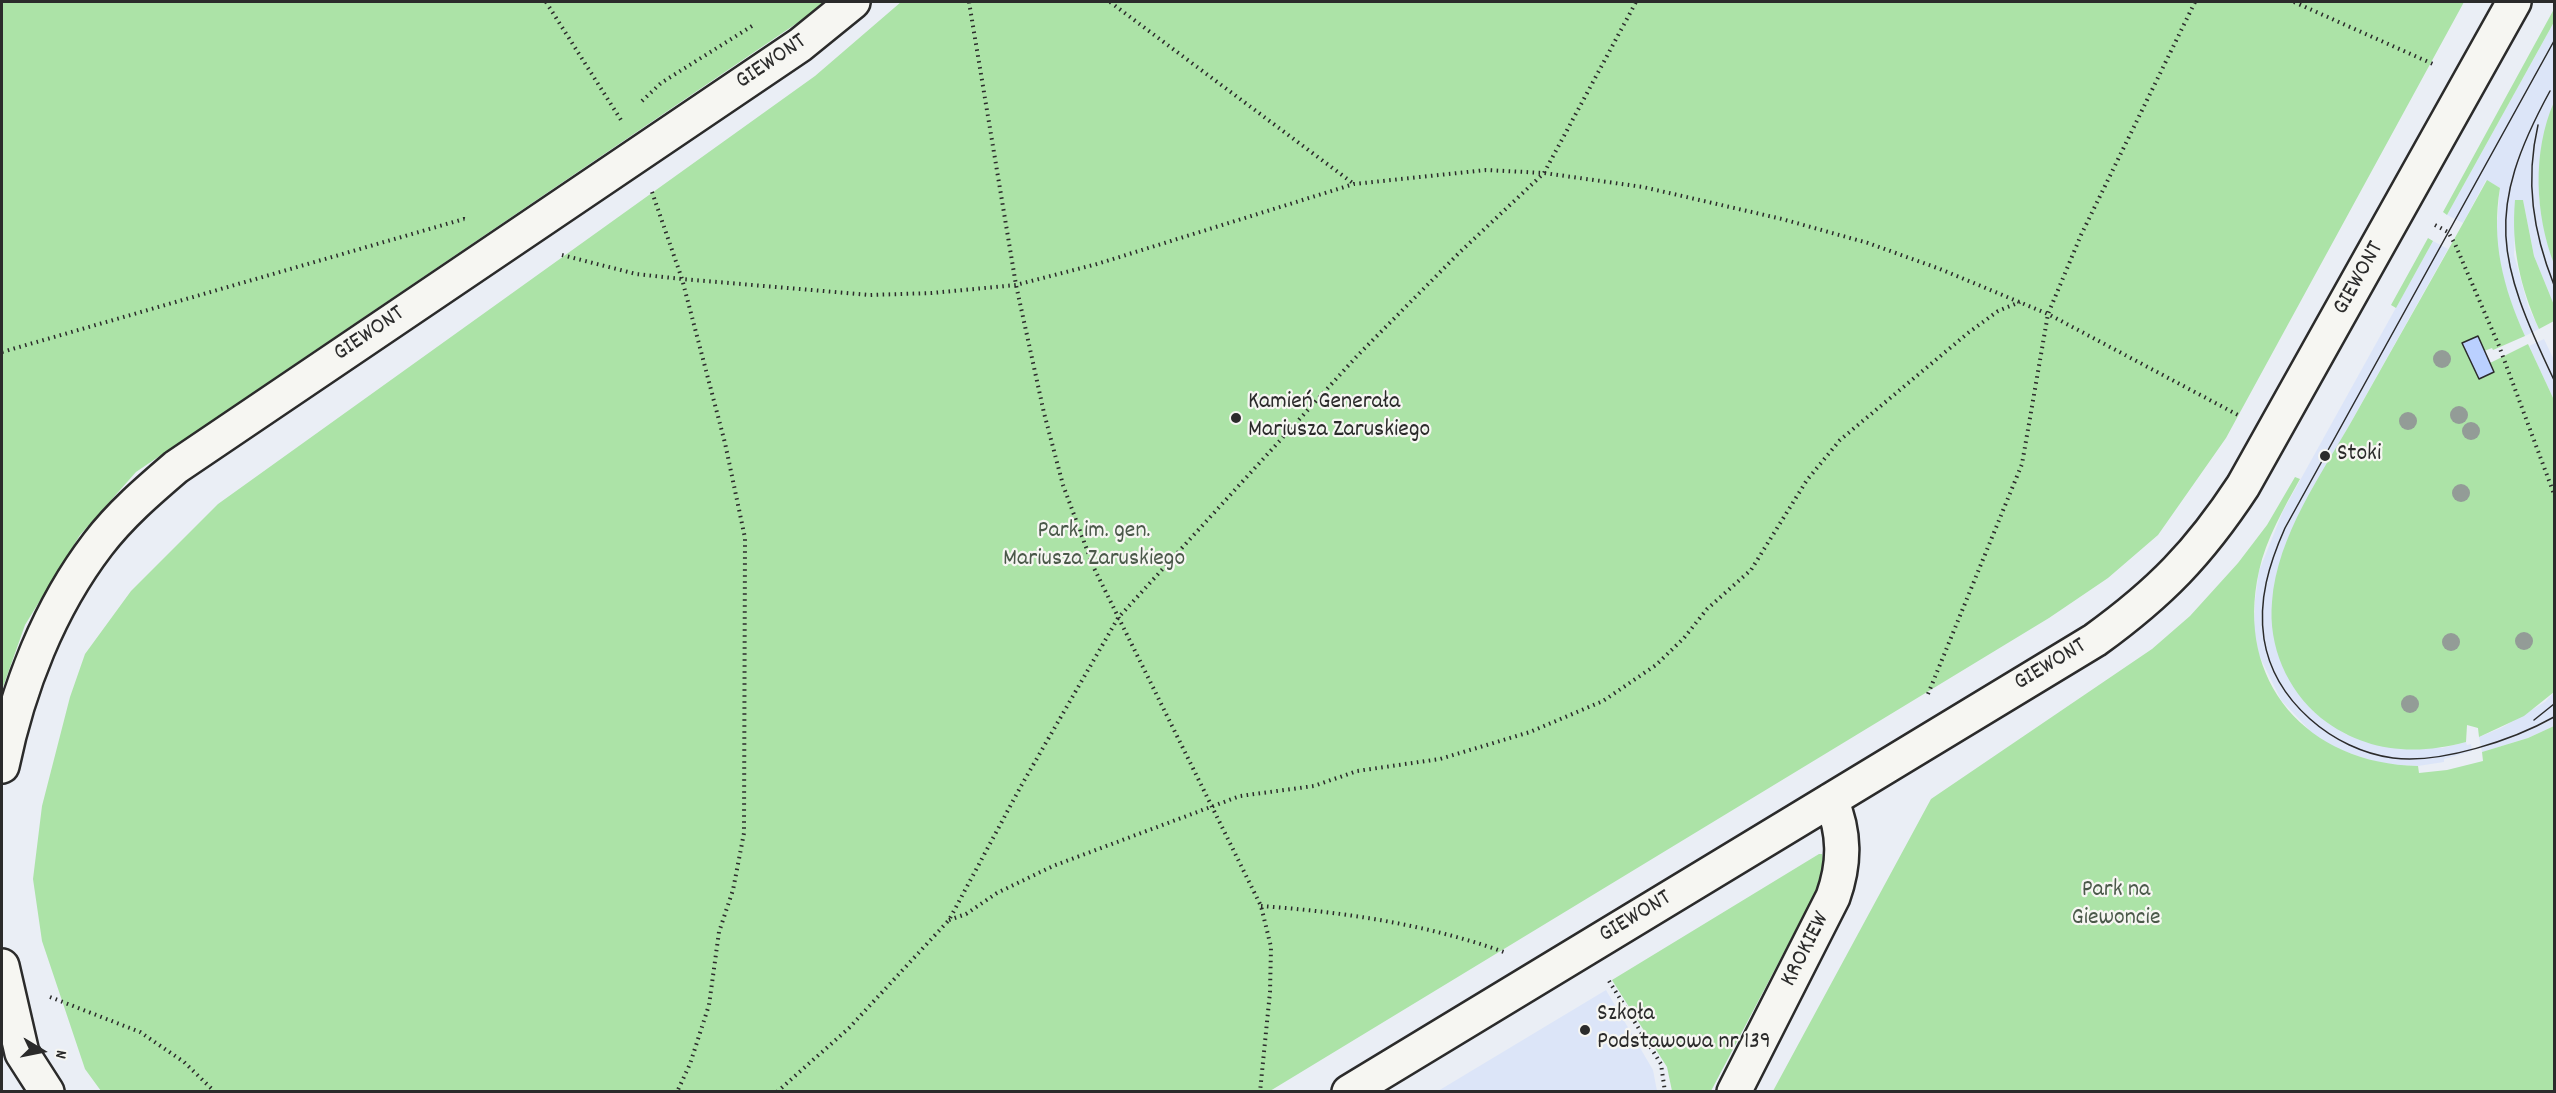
<!DOCTYPE html>
<html>
<head>
<meta charset="utf-8">
<style>
  body { margin:0 }
  #map { position:relative; width:2556px; height:1093px; overflow:hidden; background:#eaeef5; font-family:Dekko,sans-serif }
  canvas { display:block }
  .frame { position:absolute; inset:0; border:3px solid #2b2b2b; pointer-events:none }
  .north { position:absolute; left:12px; top:1021px; width:60px; height:60px; -webkit-text-stroke:4px #f6f6f2; paint-order:stroke; rotate:100deg; font-size:16px; font-weight:700; line-height:24px; text-align:center; color:#2b2b2b }
  .north::after { content:''; display:block; margin:auto; width:21px; height:27px; background:#2b2b2b; clip-path:polygon(50% 0,100% 100%,50% 72%,0 100%) }
</style>
</head>
<body>
<div id="map">
<canvas width="2556" height="1093"></canvas>
<div class="frame"></div>
<div class="north">N</div>
</div>
<script>
const ctx = document.querySelector('canvas').getContext('2d');
ctx.lineJoin = 'round';
function paint(path, color) { ctx.fillStyle = color; ctx.fill(path, 'evenodd'); }
function stroke(path, color, width, dash) { ctx.strokeStyle = color; ctx.lineWidth = width; ctx.lineCap = dash ? 'butt' : 'round'; ctx.setLineDash(dash || []); ctx.stroke(path); }
function write(font, color, halo, rows, align = 'center') {
  ctx.font = font + ' Dekko,sans-serif'; ctx.lineWidth = 4.5; ctx.setLineDash([]); ctx.textBaseline = 'middle'; ctx.strokeStyle = halo; ctx.fillStyle = color; for (const [text, x, y, turn = 0] of rows) {
    ctx.save(); ctx.translate(x, y); ctx.rotate((+turn || 0) * Math.PI / 180); ctx.textAlign = isNaN(turn) ? turn : align; if (halo) ctx.strokeText(text, 0, 0); ctx.fillText(text, 0, 0); ctx.restore();
  }
}
paint(new Path2D(`
  M2554,22V102L2544,135L2539,167V199L2554,264V305L2534,256L2523,200H2516L2514,255L2528,306L2539,329L2525,336L2510,303L2499,266L2496,236L2500,188L2486,180L2463,223L2447,215Z
  M2433,241L2448,249L2300,513L2313,711L2347,735L2442,748L2466,742L2467,745L2471,744L2472,751L2444,759V762L2418,766L2382,764L2337,749L2314,735L2281,700L2259,655L2254,629L2255,600L2259,571L2283,511Z
  M2544,339L2554,360V400L2529,346Z
  M2554,692V726L2528,738L2482,752L2479,737L2501,728L2545,702Z
  M1606,990L1653,1070L1657,1091H1438Z`), '#dce5f8');
paint(new Path2D(`
  M2,2H828L136,472L80,535L25,625L2,690Z
  M901,2H2464L2226,438L2158,535L2108,578L2049,618L1270,1091H101L85,1069L42,941L33,879L42,806L70,697L85,654L131,591L218,504L815,76Z
  M2554,9V22L2447,215L2443,212Z
  M2554,102V264C2535,214 2532,152 2554,102Z
  M2487,180L2500,188C2491,241 2503,287 2525,336L2493,350L2492,348L2484,351L2478,336L2463,343L2480,379L2494,372L2490,363L2528,344L2554,400V692L2524,716L2479,737L2478,728L2467,725L2466,742C2414,756 2365,752 2321,718C2287,690 2268,646 2272,602C2277,535 2322,474 2354,417C2398,338 2443,260 2487,180Z
  M2515,200H2523L2534,256L2554,305V321L2539,329C2520,286 2511,247 2515,200Z
  M2428,238L2433,241L2396,308L2391,305Z
  M2295,477L2300,479C2284,508 2266,539 2259,571C2234,682 2308,764 2418,766L2419,773L2447,770L2483,761L2482,752L2528,738L2554,726V1091H1773L1931,799L2152,649L2190,616L2238,563L2267,525Z
  M1819,854H1822L1825,874L1711,1091H1672L1667,1067L1612,980Z`), '#ace3a7');
const building = new Path2D(`
  M2478,336L2494,372L2479,379L2462,343Z`);
paint(building, '#bad0ff');
stroke(building, '#2b2b2b', 1.5);
const minor = new Path2D(`
  M2,766C18,688 49,608 98,544C120,515 148,491 176,467L800,45L853,2
  M2,966L22,1053L47,1092
  M1349,1092L2095,640C2160,593 2199,553 2243,486L2514,2
  M1734,1092L1833,897C1845,863 1845,833 1831,800`);
stroke(minor, '#2b2b2b', 38);
stroke(new Path2D(`
  M546,2L621,120
  M969,2L1016,285L1044,413L1063,485L1093,566L1261,906L1271,947L1270,992L1260,1092
  M1110,2L1354,184
  M2294,2L2433,64
  M642,101L661,83L752,26
  M652,192L682,279L725,443L745,538L744,833L733,890L719,932L709,1005L690,1064L677,1092
  M2435,225L2448,232L2455,244L2499,346L2554,494
  M562,255L636,274L682,279L870,295L932,293L1016,285L1097,264L1354,184L1486,170L1544,173L1643,187L1782,219L1868,243L1940,269L2048,314L2238,415
  M2,352L464,219L468,220
  M1928,694L2022,464L2048,314L2081,235L2195,2
  M1261,906C1343,912 1426,924 1504,952
  M949,920L966,914L997,893L1053,866L1240,796L1314,786L1357,771L1440,759L1530,732L1603,701L1656,665L1684,638L1707,609L1751,570L1807,480L1840,440L1968,333L1998,311L2020,302
  M1609,981L1661,1064L1665,1092
  M50,997L140,1032L184,1062L215,1092
  M777,1092L849,1028L949,920L1021,786L1118,618L1358,355L1460,252L1544,173L1636,2`), '#2b2b2b', 4, [1.5, 4.5]);
stroke(minor, '#f6f6f2', 33);
stroke(new Path2D(`
  M2554,41L2285,528C2269,564 2258,600 2264,639C2274,701 2333,750 2393,758C2441,764 2513,740 2554,717
  M2550,91C2484,212 2497,260 2554,380
  M2538,125C2525,181 2533,232 2554,285
  M2534,720L2554,704`), '#2b2b2b', 1.5);
ctx.fillStyle = '#939c97';
for (const [x, y] of [
  [2442,359],
  [2459,415],
  [2408,421],
  [2471,431],
  [2461,493],
  [2524,641],
  [2451,642],
  [2410,704]
]) { ctx.beginPath(); ctx.arc(x, y, 9, 0, 2 * Math.PI); ctx.fill(); }
for (const [x, y, r, color] of [
  [1236,418,6,"#2b2b2b"],
  [2325,456,6,"#2b2b2b"],
  [1585,1030,6,"#2b2b2b"]
]) { const dot = new Path2D(); dot.arc(x, y, r, 0, 2 * Math.PI); ctx.fillStyle = color; ctx.fill(dot); stroke(dot, '#f6f6f2', 2); }
write('24px', '#2b2b2b', '#f6f6f2', [
  ["GIEWONT",772,63,-34],
  ["GIEWONT",2360,279,-61],
  ["GIEWONT",370,335,-34],
  ["GIEWONT",2051,666,-31],
  ["GIEWONT",1636,918,-31],
  ["KROKIEW",1807,950,-63]
]);
write('24px', '#2b2b2b', '#f6f6f2', [
  ["Kamień Generała",1248,404],
  ["Mariusza Zaruskiego",1248,432],
  ["Stoki",2337,456],
  ["Szkoła",1597,1016],
  ["Podstawowa nr 139",1597,1044]
], 'left');
write('24px', '#4b594a', '#f6f6f2', [
  ["Park im. gen.",1094,533],
  ["Mariusza Zaruskiego",1094,561],
  ["Park na",2116,892],
  ["Giewoncie",2116,920]
]);
</script>
</body>
</html>
